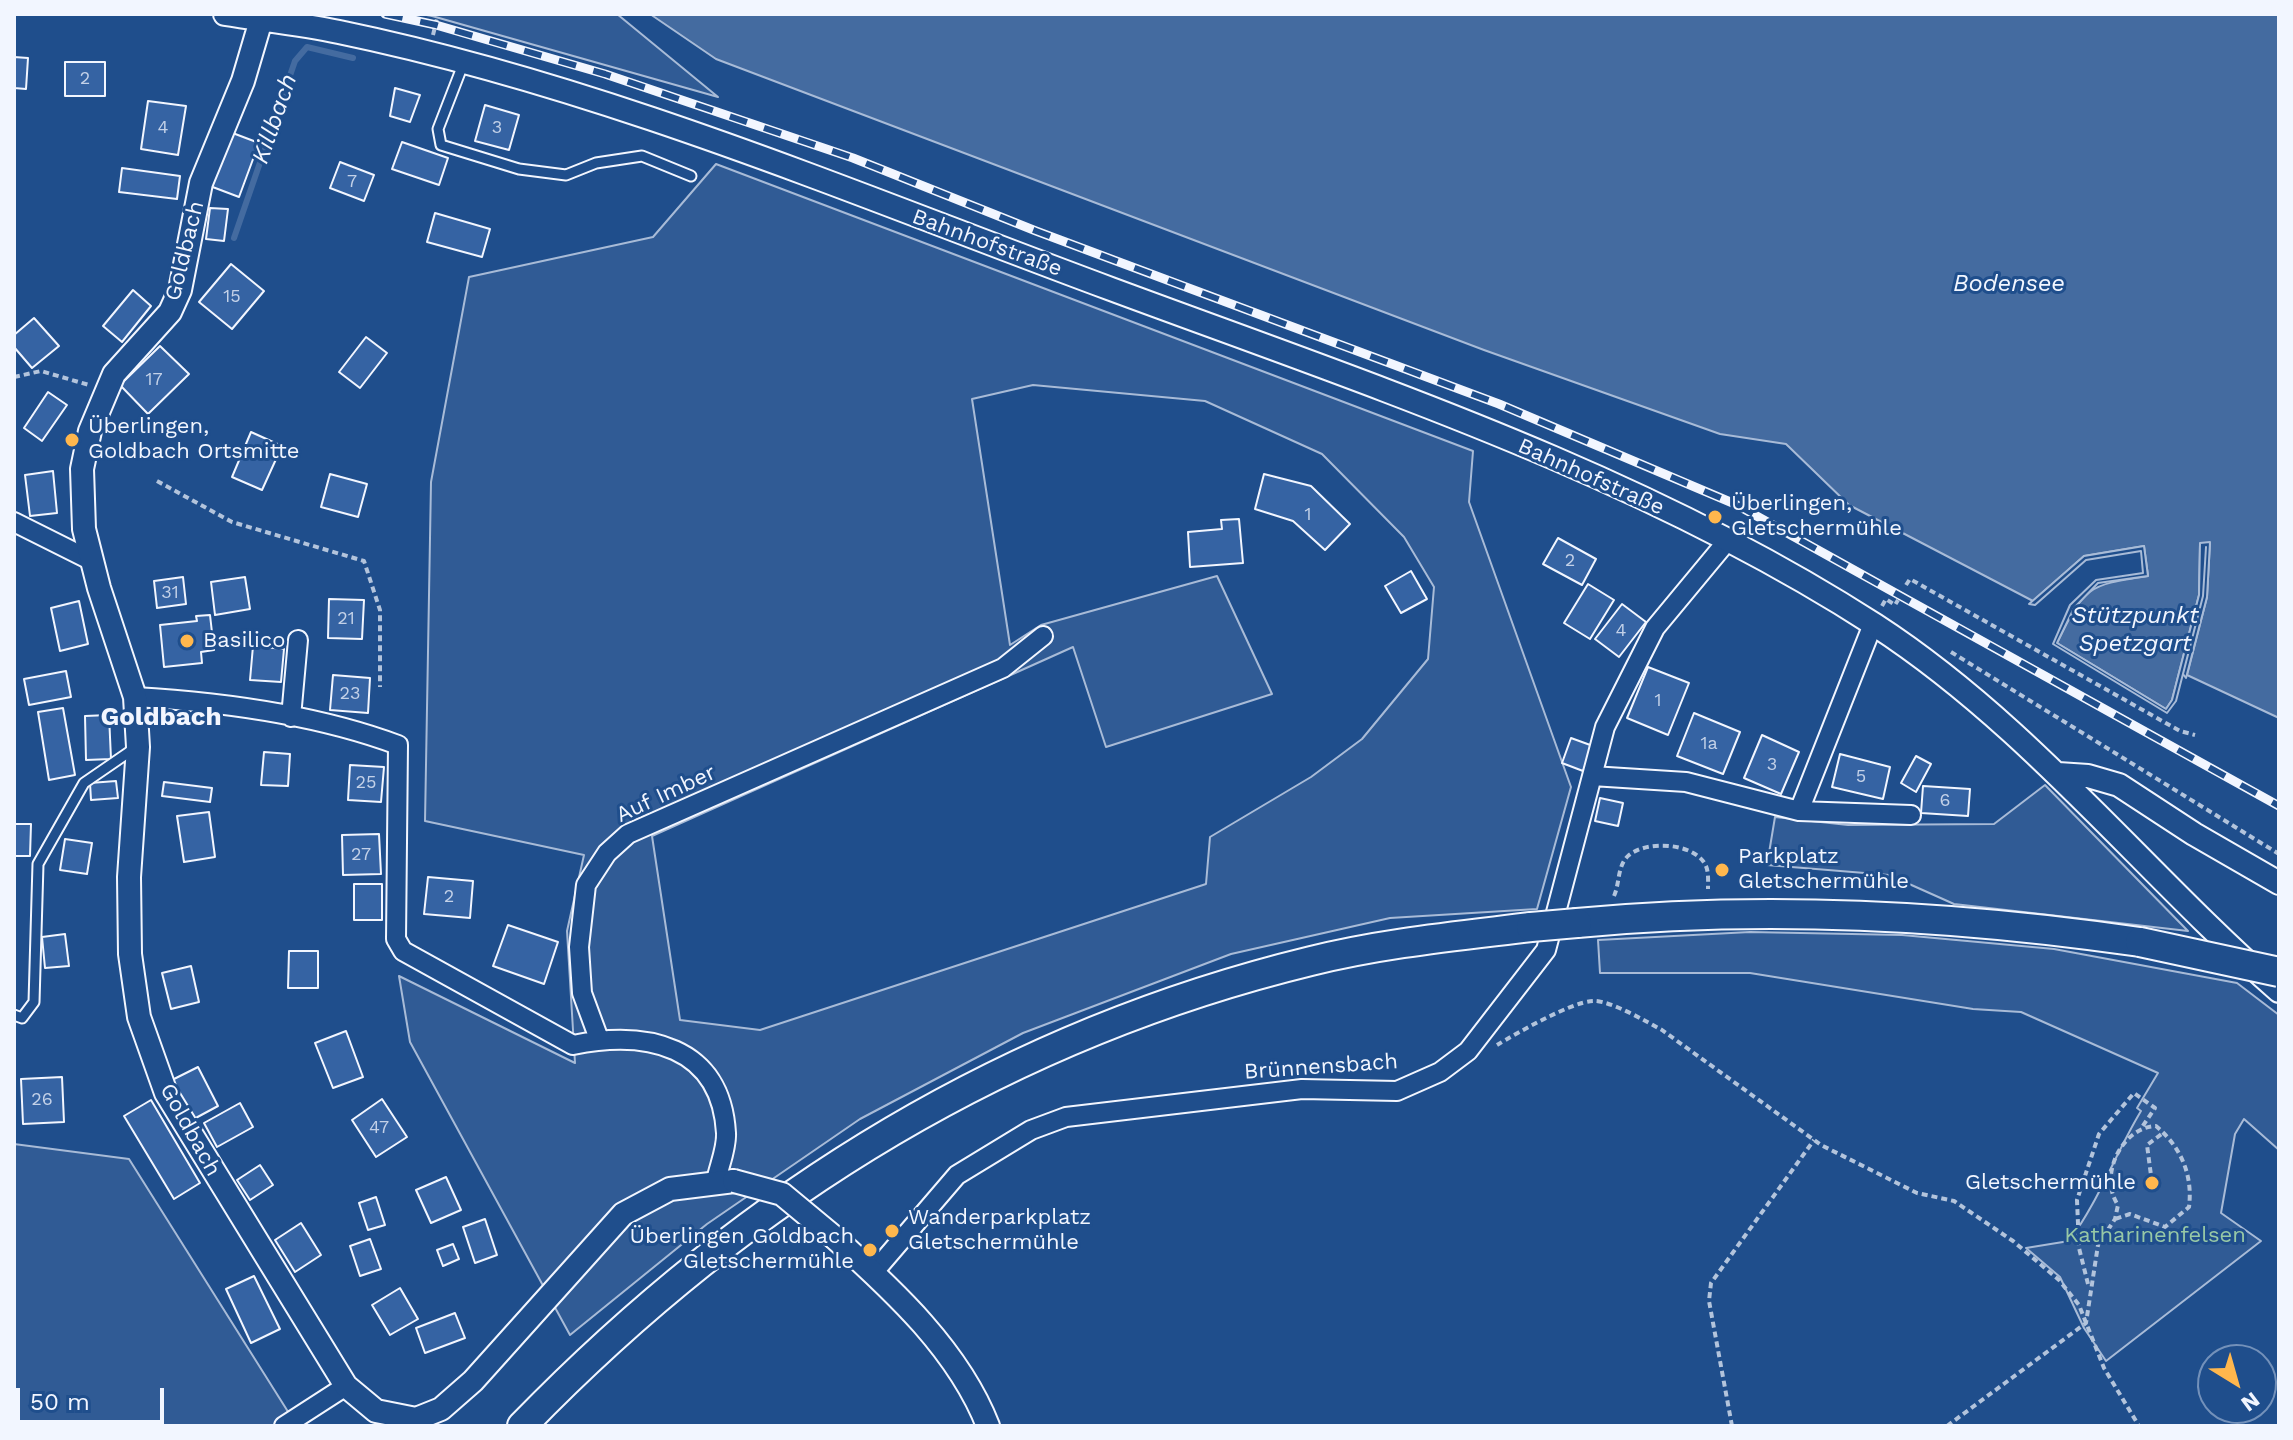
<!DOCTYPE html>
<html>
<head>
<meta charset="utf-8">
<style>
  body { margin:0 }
  #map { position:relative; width:2293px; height:1440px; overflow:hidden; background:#1f4e8c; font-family:"Work Sans",sans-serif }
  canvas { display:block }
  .frame { position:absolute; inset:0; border:16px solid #f2f6ff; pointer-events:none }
  .north { position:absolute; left:2197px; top:1344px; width:80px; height:80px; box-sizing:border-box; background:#1f4e8c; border:2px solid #7391ba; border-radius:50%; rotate:143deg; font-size:22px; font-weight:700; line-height:32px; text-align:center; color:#f2f6ff }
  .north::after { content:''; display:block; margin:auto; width:28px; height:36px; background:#ffb74d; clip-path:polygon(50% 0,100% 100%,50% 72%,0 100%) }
  .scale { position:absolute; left:16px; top:1388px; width:148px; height:36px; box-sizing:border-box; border:4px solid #f2f6ff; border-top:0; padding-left:10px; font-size:24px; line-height:28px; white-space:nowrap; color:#f2f6ff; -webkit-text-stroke:6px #1f4e8c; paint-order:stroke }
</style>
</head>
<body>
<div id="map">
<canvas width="2293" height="1440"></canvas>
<div class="frame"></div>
<div class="north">N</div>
<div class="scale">50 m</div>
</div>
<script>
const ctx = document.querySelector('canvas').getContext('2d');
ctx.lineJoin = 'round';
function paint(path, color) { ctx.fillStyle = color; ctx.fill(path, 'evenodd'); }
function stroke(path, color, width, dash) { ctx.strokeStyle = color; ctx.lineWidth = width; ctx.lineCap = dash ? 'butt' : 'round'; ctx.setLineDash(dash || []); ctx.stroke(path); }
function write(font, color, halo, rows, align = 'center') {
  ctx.font = font + ' "Work Sans",sans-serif'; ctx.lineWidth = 6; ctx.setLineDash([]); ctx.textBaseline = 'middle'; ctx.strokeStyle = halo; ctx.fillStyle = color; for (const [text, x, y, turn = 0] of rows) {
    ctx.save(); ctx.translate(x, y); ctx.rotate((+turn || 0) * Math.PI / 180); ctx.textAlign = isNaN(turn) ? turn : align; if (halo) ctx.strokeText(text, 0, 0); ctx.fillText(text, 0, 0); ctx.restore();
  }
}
const green = new Path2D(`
  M421,14H617L718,97L432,16Z
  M716,164L1473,451L1469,502L1571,787L1537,909L1390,918L1231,954L1023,1033L860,1119L707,1224L570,1335L410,1042L399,976L575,1063L567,931L584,855L425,821L431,482L469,277L653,237ZM1033,385L1205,401L1322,454L1404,537L1434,587L1428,659L1362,739L1311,777L1210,837L1206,884L760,1030L680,1020L652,836L1073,647L1106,747L1272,694L1217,576L1041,625L1010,645L972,399Z
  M2045,785L2188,931L1954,904L1889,875L1767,865L1775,817L1848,825L1994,824Z
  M1750,932L1902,935L2054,949L2237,983L2279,1015V1150L2244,1119L2235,1134L2221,1213L2261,1241L2106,1361L2084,1328L2060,1277L2026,1248L2069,1241C2099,1201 2115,1154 2141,1111L2137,1108L2158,1073L2021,1012L1973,1009L1750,973H1600L1598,940Z
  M14,1144L129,1159L297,1426H14Z`);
paint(green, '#305b95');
stroke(green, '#a8bbd7', 2);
const water = new Path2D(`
  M650,14H2279V718L2187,675L2207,597L2210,543L2200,544L2199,595L2172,700L2166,709L2057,643C2084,587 2087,585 2148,576L2144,546L2084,556L2033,601L1849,505L1786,444L1720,434L1484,350L716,59Z`);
paint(water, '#446ba0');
stroke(water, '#a8bbd7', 2);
const pier = new Path2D(`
  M2210,542L2207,597L2186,678L2183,674L2203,596L2206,547L2203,596L2176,701L2167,713L2053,644L2070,605L2096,580L2143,573L2141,551L2086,560L2035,605L2029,604L2084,556L2144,546L2148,576L2098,583L2074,608L2057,643L2166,709L2172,700L2199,595L2200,543Z`);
paint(pier, '#1f4e8c');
stroke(pier, '#a8bbd7', 2);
stroke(new Path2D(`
  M234,238L295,61L307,47L353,58`), '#446ba0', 6);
const building = new Path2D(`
  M14,57L28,58L26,89L14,88Z
  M65,62H105V96H65Z
  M395,88L420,95L410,122L390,116Z
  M148,101L186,106L178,155L141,149Z
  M485,105L519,115L509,150L475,141Z
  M230,132L259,143L239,197L210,186Z
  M402,142L448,158L439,185L392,169Z
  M340,162L374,175L364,201L330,188Z
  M122,168L180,176L177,199L119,192Z
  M210,208L228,209L224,241L206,239Z
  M435,213L490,229L482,257L427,242Z
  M231,264L264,291L232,329L199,302Z
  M133,290L151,306L122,342L103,326Z
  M34,318L59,346L32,368L14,347V335Z
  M366,337L387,353L360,388L339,372Z
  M160,346L189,374L148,414L120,385Z
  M48,392L67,405L42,441L24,428Z
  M251,432L282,446L262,490L232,477Z
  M53,471L57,513L30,516L25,475Z
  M330,474L367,484L358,517L321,507Z
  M1264,474L1311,486L1350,524L1325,550L1293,521L1255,509Z
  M1239,519L1243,563L1190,567L1188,532L1222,529L1221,520Z
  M1558,538L1596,559L1582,585L1543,564Z
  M1411,571L1427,599L1401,613L1385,586Z
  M183,577L186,604L157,608L154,581Z
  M245,577L250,609L215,615L211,582Z
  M1588,584L1614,600L1590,639L1564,623Z
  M329,599L364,600L362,639L328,638Z
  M79,601L88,644L60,651L51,608Z
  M1622,604L1646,622L1619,657L1595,639Z
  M210,615L214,650L201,652L202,663L164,667L160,625L197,621L196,616Z
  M253,646L284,649L281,682L250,680Z
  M1648,667L1689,683L1668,735L1627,718Z
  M66,671L71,697L29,705L24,679Z
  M333,675L370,678L368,713L330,710Z
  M63,708L75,775L49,780L38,712Z
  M1694,713L1740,732L1723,774L1677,756Z
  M109,715L111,759L86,760L85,716Z
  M1762,735L1799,752L1781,794L1744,778Z
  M1571,738L1593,746L1583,771L1562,763Z
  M264,752L290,754L288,786L261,785Z
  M1840,754L1890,767L1883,799L1832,787Z
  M1916,756L1931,764L1916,792L1901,783Z
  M350,765L384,767L381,802L348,800Z
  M116,781L118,798L91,800L90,783Z
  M164,782L212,788L210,802L162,796Z
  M1923,786L1970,789L1968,816L1921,813Z
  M1600,798L1623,803L1618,826L1595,821Z
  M209,812L215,857L184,862L177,816Z
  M14,824H31L30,856H14Z
  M379,834L381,874L343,875L342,835Z
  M65,839L92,843L87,874L60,870Z
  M428,877L473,881L470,918L424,914Z
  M354,884H382V920H354Z
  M508,925L558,942L544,984L493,966Z
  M65,934L69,966L45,968L42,937Z
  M289,951H318V988H288Z
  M191,966L199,1002L171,1009L162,973Z
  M346,1031L363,1077L333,1088L315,1043Z
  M198,1067L218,1106L192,1120L172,1080Z
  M62,1077L64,1122L23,1124L21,1079Z
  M382,1099L407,1137L376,1157L352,1120Z
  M151,1100L200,1183L174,1199L124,1116Z
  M240,1103L253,1127L217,1147L204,1123Z
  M260,1165L273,1185L250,1200L237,1180Z
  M446,1177L461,1210L431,1223L416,1190Z
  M376,1197L385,1225L368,1230L359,1203Z
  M485,1219L497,1255L475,1263L463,1227Z
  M301,1223L321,1255L295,1272L275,1240Z
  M370,1239L381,1269L360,1276L350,1246Z
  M453,1244L459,1259L443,1266L437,1250Z
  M254,1276L280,1329L251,1343L226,1289Z
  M400,1288L418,1319L390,1335L372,1305Z
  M455,1313L465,1338L425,1353L416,1328Z`);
paint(building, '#3563a3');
stroke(building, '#f2f6ff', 2);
const service = new Path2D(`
  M464,62L438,129L441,145L519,169L566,175L596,163L642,156L691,176
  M14,1015L22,1018L34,1002L38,864L84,783L135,748`);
const minor = new Path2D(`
  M14,522L90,560
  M135,697C222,702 315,714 398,745L396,939L403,951L573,1045C646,1030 721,1045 726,1133C727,1148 719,1166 716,1181
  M291,717L298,640
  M1592,776L1686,782L1799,811L1911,815
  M1799,811L1873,624
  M599,1039L582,993L579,947L586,885L607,853L628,834L1003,668L1043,636
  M873,1273L957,1175L1031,1130L1066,1117L1302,1089L1397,1091L1440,1072L1468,1051L1546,950L1605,727L1655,628L1728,540
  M284,1426L346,1386`);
const tertiary = new Path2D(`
  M225,14C263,20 302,24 339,32C605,87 857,195 1111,289C1370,385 1641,474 1875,625C2029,725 2142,871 2279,991
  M261,20L243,81L201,183L180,290L170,312L114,374L90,431L82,469L84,529L99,588L135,697L138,747L129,877L130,954L139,1017L166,1093L346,1386L376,1411L416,1419L441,1409L473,1381L623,1214L670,1189L734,1181
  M2058,774L2088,776L2119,785L2194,834L2279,883
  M835,1238C894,1291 959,1351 988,1426`);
const primary = new Path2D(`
  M1577,923C1764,905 1954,915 2140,942
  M522,1426C741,1200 1003,1036 1311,961C1383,943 1458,936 1531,927`);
stroke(service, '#f2f6ff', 13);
stroke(minor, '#f2f6ff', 22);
stroke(tertiary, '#f2f6ff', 26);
stroke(primary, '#f2f6ff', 32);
stroke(new Path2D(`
  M526,14H529
  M433,35L438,14
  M14,377L41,371L89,385
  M157,481L232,522L364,561L380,610V687
  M1906,585L1910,579L2180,731L2195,735
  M1882,606L1886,599L1895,605L1898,600
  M1951,652L2279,854
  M1614,896C1620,883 1617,865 1629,855C1648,840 1693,843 1705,864C1709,871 1708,881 1708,889
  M1497,1045C1517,1033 1571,1002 1593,1001C1610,1000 1647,1022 1662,1030L1821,1145L1917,1193L1954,1201L2013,1241L2059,1280L2079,1305L2104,1368L2139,1426
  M2152,1183L2147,1145L2163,1133
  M2088,1284L2079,1248L2077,1200L2099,1134L2134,1093L2155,1108L2142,1127
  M1732,1426L1709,1301L1711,1283L1814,1140
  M1947,1426L2086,1323L2098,1245L2115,1219L2118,1205C2098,1176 2122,1127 2156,1126C2181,1147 2193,1175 2189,1207L2165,1227L2130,1214L2115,1219`), '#b3c4dc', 4, [6, 4]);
stroke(service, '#1f4e8c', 9);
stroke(minor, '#1f4e8c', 18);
stroke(tertiary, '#1f4e8c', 22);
stroke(primary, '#1f4e8c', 28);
const rail = new Path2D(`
  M385,14L436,25L605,74L853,158L1036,231L1499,404L1735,504L2279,806`);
stroke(rail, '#f2f6ff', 9);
stroke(rail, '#1f4e8c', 6, [18]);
const tertiaryBridge = new Path2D(`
  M734,1181L782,1194L835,1238`);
const primaryBridge = new Path2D(`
  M1531,927L1577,923
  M2140,942L2279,972`);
stroke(tertiaryBridge, '#f2f6ff', 26, []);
stroke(primaryBridge, '#f2f6ff', 32, []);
stroke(tertiaryBridge, '#1f4e8c', 22);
stroke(primaryBridge, '#1f4e8c', 28);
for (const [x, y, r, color] of [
  [72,440,8,"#ffb74d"],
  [1715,517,8,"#ffb74d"],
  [187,641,8,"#ffb74d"],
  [1722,870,8,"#ffb74d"],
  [2152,1183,8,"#ffb74d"],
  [892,1231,8,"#ffb74d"],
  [870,1250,8,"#ffb74d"]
]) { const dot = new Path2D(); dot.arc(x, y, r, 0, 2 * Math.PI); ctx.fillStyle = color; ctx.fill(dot); stroke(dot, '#1f4e8c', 3); }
write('18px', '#c3d1e8', null, [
  ["2",85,79],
  ["4",163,128],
  ["3",497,128],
  ["7",352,182],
  ["15",232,297],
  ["17",154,380],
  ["1",1308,515],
  ["2",1570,561],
  ["31",170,593],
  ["21",346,619],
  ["4",1621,631],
  ["23",350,694],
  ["1",1658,701],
  ["1a",1709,744],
  ["3",1772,765],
  ["5",1861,777],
  ["25",366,783],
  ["6",1945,801],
  ["27",361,855],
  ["2",449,897],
  ["26",42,1100],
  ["47",379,1128]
]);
write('22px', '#f2f6ff', '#1f4e8c', [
  ["Bahnhofstraße",987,243,20],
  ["Goldbach",185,251,-76],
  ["Bahnhofstraße",1591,477,24],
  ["Auf Imber",666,794,-25],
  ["Brünnensbach",1321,1067,-4],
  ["Goldbach",190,1130,61]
]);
write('22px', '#f2f6ff', '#1f4e8c', [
  ["Überlingen,",88,427],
  ["Goldbach Ortsmitte",88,452],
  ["Überlingen,",1731,504],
  ["Gletschermühle",1731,529],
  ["Basilico",203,641],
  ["Parkplatz",1738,857],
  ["Gletschermühle",1738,882],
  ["Gletschermühle",2136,1183,"right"],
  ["Wanderparkplatz",908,1218],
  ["Gletschermühle",908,1243],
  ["Überlingen Goldbach",854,1237,"right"],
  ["Gletschermühle",854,1262,"right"]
], 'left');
write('22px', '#97c8a6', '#1f4e8c', [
  ["Katharinenfelsen",2155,1236]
]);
write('italic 24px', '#f2f6ff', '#1f4e8c', [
  ["Killbach",275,119,-71],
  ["Bodensee",2009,284],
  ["Stützpunkt",2135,616],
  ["Spetzgart",2135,644]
]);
write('bold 26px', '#f2f6ff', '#1f4e8c', [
  ["Goldbach",161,717]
]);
</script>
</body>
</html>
